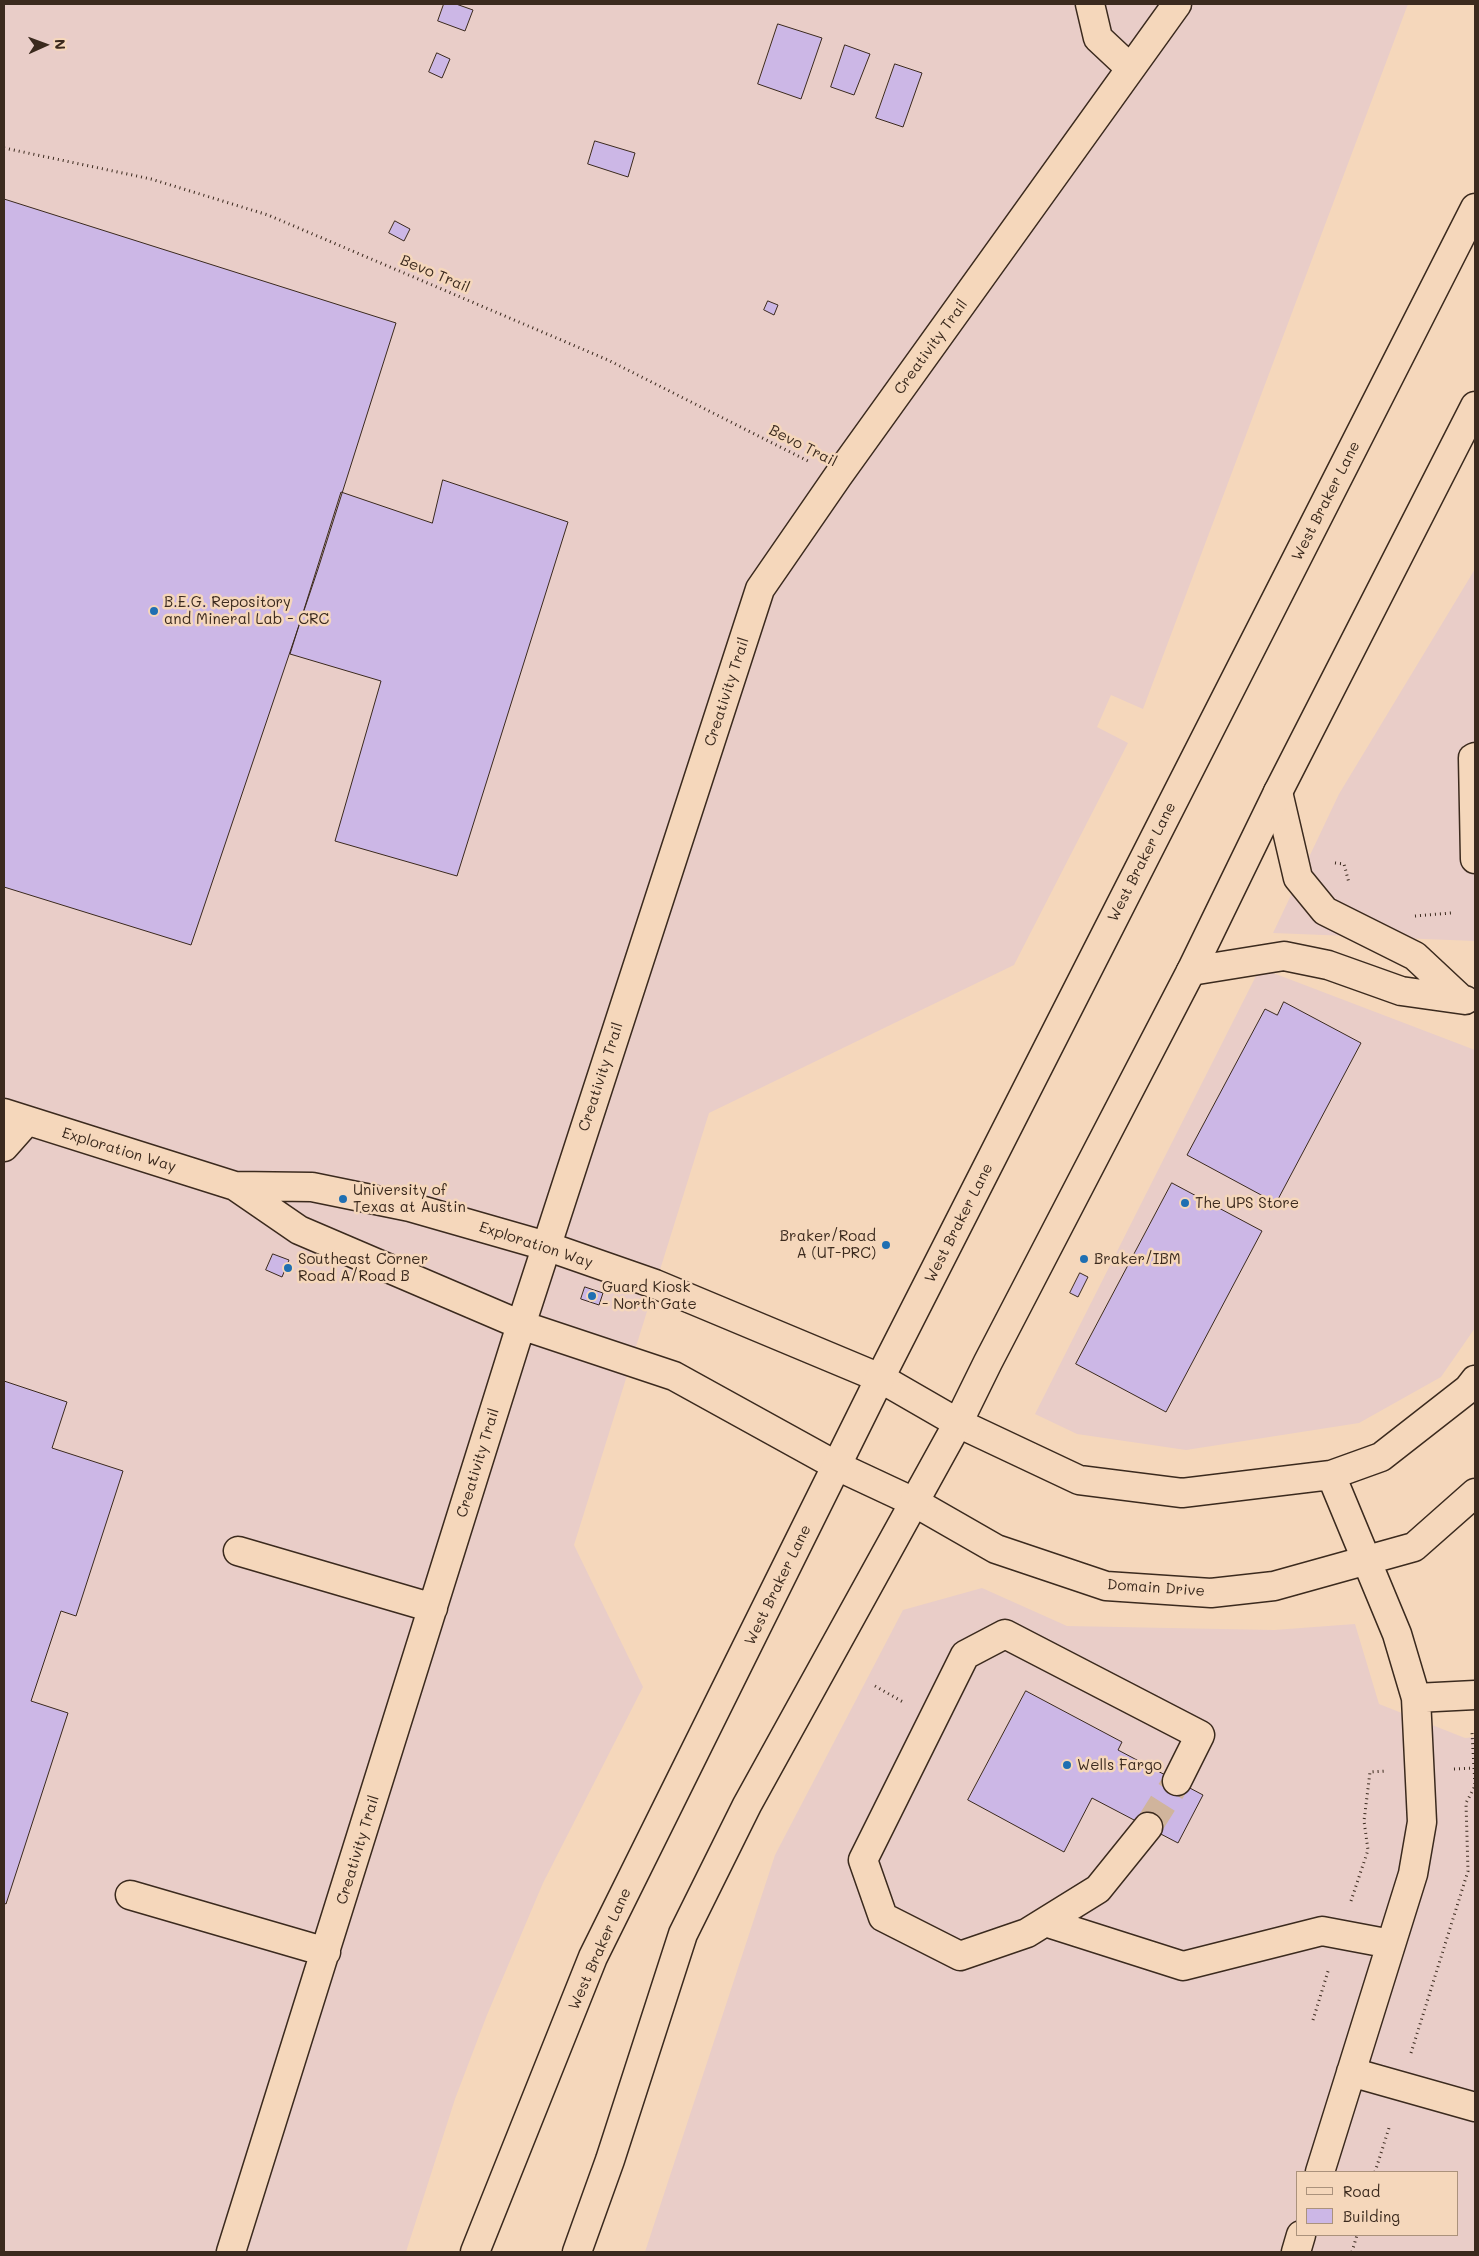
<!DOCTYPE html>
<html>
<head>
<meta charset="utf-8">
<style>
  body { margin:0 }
  #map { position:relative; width:1479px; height:2256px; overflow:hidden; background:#f5d7bb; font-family:Mali,sans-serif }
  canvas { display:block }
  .frame { position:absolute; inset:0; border:5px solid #3b2a1e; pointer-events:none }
  .legend { position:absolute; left:1296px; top:2171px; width:162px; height:65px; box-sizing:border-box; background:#f5d7bb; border:1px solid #ab927c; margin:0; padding:6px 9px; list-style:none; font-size:15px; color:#3b2a1e }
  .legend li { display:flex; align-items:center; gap:10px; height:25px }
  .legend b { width:25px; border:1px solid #ab927c }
  .north { position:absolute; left:20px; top:20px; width:50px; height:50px; -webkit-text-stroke:4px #f5d7bb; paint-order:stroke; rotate:88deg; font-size:14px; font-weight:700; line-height:20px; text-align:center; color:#3b2a1e }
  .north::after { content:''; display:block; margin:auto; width:18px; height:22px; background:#3b2a1e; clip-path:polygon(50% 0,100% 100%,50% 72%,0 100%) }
</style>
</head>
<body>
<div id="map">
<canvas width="1479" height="2256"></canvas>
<div class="frame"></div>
<ul class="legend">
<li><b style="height:6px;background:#f5d7bb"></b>Road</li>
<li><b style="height:14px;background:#ccb7e6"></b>Building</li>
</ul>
<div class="north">N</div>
</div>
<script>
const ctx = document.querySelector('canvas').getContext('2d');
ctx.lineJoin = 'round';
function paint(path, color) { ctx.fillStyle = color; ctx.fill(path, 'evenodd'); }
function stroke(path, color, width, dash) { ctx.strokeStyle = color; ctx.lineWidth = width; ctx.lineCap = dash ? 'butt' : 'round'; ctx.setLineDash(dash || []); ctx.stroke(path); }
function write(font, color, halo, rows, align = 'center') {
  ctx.font = font + ' Mali,sans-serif'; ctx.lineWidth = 5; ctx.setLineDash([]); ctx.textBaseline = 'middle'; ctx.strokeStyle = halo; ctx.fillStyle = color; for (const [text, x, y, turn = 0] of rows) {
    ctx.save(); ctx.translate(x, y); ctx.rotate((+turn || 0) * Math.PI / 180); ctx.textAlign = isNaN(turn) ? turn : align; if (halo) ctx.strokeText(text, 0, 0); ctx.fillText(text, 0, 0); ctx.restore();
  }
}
paint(new Path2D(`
  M4,4H1408L1143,709L1111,695L1097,727L1128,743L1014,965L709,1113L574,1545L643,1687L543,1883L487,2015L455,2099L406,2252H4Z
  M1475,569V941L1273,933L1339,794Z
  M1260,968L1475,1050V1328L1441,1377L1359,1423L1186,1450L1077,1434L1035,1414Z
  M982,1588L1067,1626L1274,1630L1355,1624L1379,1704L1465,1738L1475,1737V2252H645L775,1855L903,1610ZM1298,2172H1458V2235H1298Z`), '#e9cdc8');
const building = new Path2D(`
  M444,4H456L473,10L465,31L438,21Z
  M778,24L822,38L801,99L758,84Z
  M845,45L870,54L854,95L831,87Z
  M437,53L450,59L442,78L429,72Z
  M895,64L922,73L903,127L876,118Z
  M595,141L635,153L628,177L588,164Z
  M4,199L396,323L318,569L191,945L4,887Z
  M395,221L410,229L404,241L389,233Z
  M768,301L778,305L774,315L764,310Z
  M443,480L568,522L457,876L335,841L381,681L290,654L341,492L432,523Z
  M1284,1002L1361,1043L1276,1203L1187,1155L1265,1009L1277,1015Z
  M1172,1183L1262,1231L1166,1412L1076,1364Z
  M273,1254L289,1260L282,1277L266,1270Z
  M1080,1273L1088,1277L1078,1297L1070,1293Z
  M585,1287L603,1293L599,1305L581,1299Z
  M4,1381L67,1402L52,1448L123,1471L76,1616L61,1611L31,1701L68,1713L6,1904L4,1903Z
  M1026,1691L1122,1742L1118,1750L1203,1795L1178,1843L1092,1798L1064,1852L968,1800Z`);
paint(building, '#ccb7e6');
stroke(building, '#3b2a1e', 1);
stroke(new Path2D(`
  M1148,1827L1177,1781`), '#d0b49c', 28, [28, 14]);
const minor = new Path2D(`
  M1090,4L1098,38L1130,68
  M1475,757L1473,758L1475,859
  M1278,792L1298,878L1325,911L1415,956L1461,999
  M1191,971L1284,956L1328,965L1401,991L1465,1000
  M4,1113L235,1186L299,1230L521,1325L674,1376L837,1466L914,1502L996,1549L1106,1586L1211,1593L1274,1586L1414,1547L1475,1493
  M4,1147L27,1121
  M235,1186L312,1187L410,1207L546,1246L655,1284L880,1378L958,1423L1079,1480L1182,1493L1331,1475L1381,1457L1468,1389L1475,1380
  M238,1551L433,1608
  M1416,1698L1475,1695
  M1148,1827L1098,1889L1027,1933L960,1956L883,1917L863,1860L965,1655L1005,1634L1200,1735L1177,1781
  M130,1895L326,1952
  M1045,1922L1183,1966L1322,1931L1391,1944
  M1351,2072L1475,2107
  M1320,2172L1413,1874L1422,1822L1416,1698L1397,1634L1331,1475
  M231,2252L521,1325L760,589L838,476L1177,4
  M1296,2252L1301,2235`);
const major = new Path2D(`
  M475,2252L593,1957L880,1378L1475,208
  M577,2252L610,2160L683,1934L747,1805L958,1423L988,1362L1191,971L1278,792L1475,406`);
stroke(minor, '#3b2a1e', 31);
stroke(major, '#3b2a1e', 31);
stroke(new Path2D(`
  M4,148L151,179L268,215L608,360L808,461
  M1335,863L1344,864L1349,883
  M1415,916L1451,913
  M875,1686L903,1702
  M1454,1769L1473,1768
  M1351,1901L1368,1850L1364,1821L1370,1772L1386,1771
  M1313,2020L1329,1968
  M1411,2053L1468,1871L1466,1803L1475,1786L1472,1732
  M1375,2172L1389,2128
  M1352,2252L1357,2235`), '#3b2a1e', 3, [1, 4]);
stroke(minor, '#f5d7bb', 28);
stroke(major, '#f5d7bb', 28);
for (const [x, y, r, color] of [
  [154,611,5,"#1f6fb2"],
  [343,1199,5,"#1f6fb2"],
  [1185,1203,5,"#1f6fb2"],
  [886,1245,5,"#1f6fb2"],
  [1084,1259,5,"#1f6fb2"],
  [288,1268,5,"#1f6fb2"],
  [592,1296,5,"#1f6fb2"],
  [1067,1765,5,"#1f6fb2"]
]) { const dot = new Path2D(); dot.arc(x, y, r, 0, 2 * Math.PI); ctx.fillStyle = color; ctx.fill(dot); stroke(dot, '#f5d7bb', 2); }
write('15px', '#3b2a1e', '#f5d7bb', [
  ["Bevo Trail",435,274,23],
  ["Creativity Trail",931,347,-54],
  ["Bevo Trail",803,446,27],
  ["West Braker Lane",1326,501,-63],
  ["Creativity Trail",727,692,-72],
  ["West Braker Lane",1142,862,-63],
  ["Creativity Trail",601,1077,-72],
  ["Exploration Way",119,1150,17],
  ["West Braker Lane",959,1223,-63],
  ["Exploration Way",536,1245,18],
  ["Creativity Trail",478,1463,-73],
  ["West Braker Lane",778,1585,-64],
  ["Domain Drive",1156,1588,4],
  ["Creativity Trail",358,1850,-73],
  ["West Braker Lane",600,1949,-66]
]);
write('15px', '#3b2a1e', '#f5d7bb', [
  ["B.E.G. Repository",164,602],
  ["and Mineral Lab - CRC",164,619],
  ["University of",353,1190],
  ["Texas at Austin",353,1207],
  ["The UPS Store",1195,1203],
  ["Braker/Road",876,1236,"right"],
  ["A (UT-PRC)",876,1253,"right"],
  ["Southeast Corner",298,1259],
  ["Road A/Road B",298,1276],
  ["Braker/IBM",1094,1259],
  ["Guard Kiosk",602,1287],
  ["- North Gate",602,1304],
  ["Wells Fargo",1077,1765]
], 'left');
</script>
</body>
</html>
